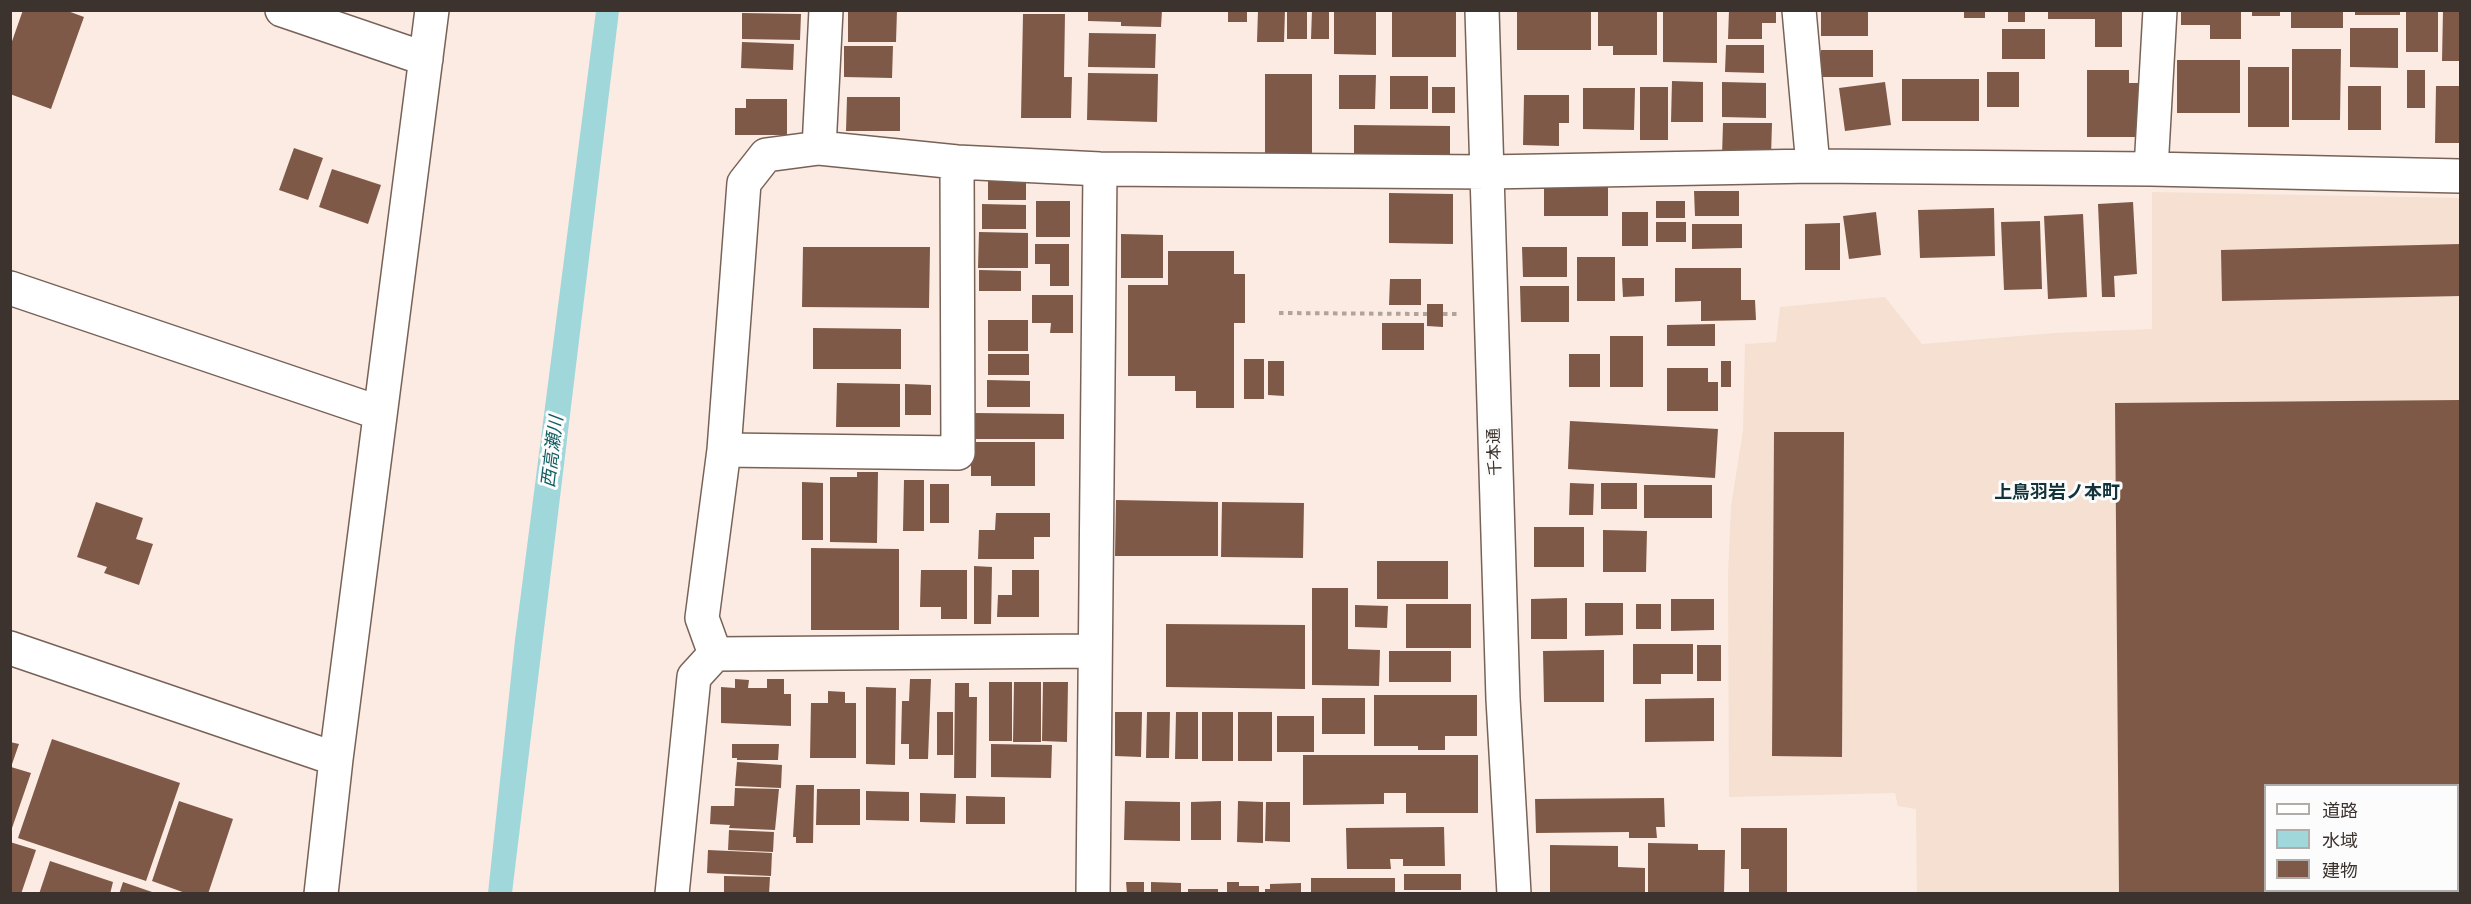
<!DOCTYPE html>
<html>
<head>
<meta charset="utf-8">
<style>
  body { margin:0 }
  #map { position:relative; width:2471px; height:904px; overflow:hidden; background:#fbebe3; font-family:"Open Sans","Noto Sans JP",sans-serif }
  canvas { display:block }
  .frame { position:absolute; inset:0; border:12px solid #3d332e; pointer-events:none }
  .legend { position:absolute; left:2264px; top:784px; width:195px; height:108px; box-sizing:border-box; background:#fcfcfc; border:2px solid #b0acaa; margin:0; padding:8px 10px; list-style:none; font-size:18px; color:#3d332e }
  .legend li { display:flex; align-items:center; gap:12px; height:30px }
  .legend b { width:30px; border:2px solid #b0acaa }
</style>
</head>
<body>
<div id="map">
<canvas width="2471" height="904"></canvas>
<div class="frame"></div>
<ul class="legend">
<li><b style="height:8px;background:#fff"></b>道路</li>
<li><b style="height:16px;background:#9fd7db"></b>水域</li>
<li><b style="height:16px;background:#7f5947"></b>建物</li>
</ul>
</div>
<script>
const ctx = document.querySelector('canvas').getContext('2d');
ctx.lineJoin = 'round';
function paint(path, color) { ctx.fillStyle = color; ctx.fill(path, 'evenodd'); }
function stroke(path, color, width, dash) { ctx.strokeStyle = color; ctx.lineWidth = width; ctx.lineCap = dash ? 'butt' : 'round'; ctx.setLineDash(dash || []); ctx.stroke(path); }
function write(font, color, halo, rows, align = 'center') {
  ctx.font = font + ' "Open Sans","Noto Sans JP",sans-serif'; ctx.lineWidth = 6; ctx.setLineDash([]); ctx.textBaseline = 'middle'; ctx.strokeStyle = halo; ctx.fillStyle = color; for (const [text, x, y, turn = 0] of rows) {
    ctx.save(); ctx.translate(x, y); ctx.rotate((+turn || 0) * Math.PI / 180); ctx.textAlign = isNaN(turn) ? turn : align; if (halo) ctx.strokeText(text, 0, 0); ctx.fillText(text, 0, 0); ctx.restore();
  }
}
paint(new Path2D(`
  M2152,192L2460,198V893H1917L1916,809L1898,806L1895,793L1729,797L1728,576L1731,506L1743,431L1745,344L1776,342L1780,307L1885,297L1922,344L2055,333L2152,329ZM2266,786H2458V890H2266Z`), '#f5e0d2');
paint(new Path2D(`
  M596,11H619L512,893H488L515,640Z`), '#9fd7db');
paint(new Path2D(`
  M23,10H65L84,17L51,109L10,94V47Z
  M848,10H897L896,42H848Z
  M1088,10H1162L1161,27L1121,26V22L1088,21Z
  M1228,10H1247V22H1228Z
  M1258,10H1285L1284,42H1257Z
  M1287,10H1307V39H1287Z
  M1312,10H1329V39H1311Z
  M1334,10H1376V55L1334,54Z
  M1392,10H1456V57H1392Z
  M1517,10H1591V50H1517Z
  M1598,10H1657V55H1613V46H1598Z
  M1729,10H1776V23H1762V39H1728Z
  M1821,10H1868V36H1821Z
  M1964,10H1985V18H1964Z
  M2008,10H2025V22H2008Z
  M2048,10H2122V47H2095V19H2048Z
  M2181,10H2241V39H2210V25H2181Z
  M2252,10H2280V16H2252Z
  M2291,10H2343V28H2291Z
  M2355,10H2400V15H2355Z
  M2406,10H2438V52H2406Z
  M2443,10H2460V61H2442Z
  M1663,11H1717V63L1663,62Z
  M742,13L801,14L800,40L742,39Z
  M1023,14H1065L1064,77H1072L1071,118H1021Z
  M2350,28H2398V68L2350,67Z
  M2002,29H2045V59H2002Z
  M1089,33L1156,34L1155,68L1088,67Z
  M742,42L794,44L793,70L741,68Z
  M1726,45H1764V73L1725,72Z
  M844,46H893L892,78L844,77Z
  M2292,49H2341L2340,120H2292Z
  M1821,50H1873V77H1821Z
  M2177,60H2240V113H2177Z
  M2248,67H2289V127H2248Z
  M2087,70H2129V83H2138V137H2087Z
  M2407,70H2425V108H2407Z
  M1987,72H2019V107H1987Z
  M1088,73L1158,74L1157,122L1087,120Z
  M1265,74H1312V156H1265Z
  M1339,75H1376L1375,109H1339Z
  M1390,76H1428V109H1390Z
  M1902,79H1979V121H1902Z
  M1672,81L1703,82V122H1671Z
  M1722,82L1766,83V118L1722,117Z
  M1885,82L1891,125L1845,131L1839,88Z
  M2348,86H2381V130H2348Z
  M2436,86H2460V143H2435Z
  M1432,87H1455V113H1432Z
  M1640,87H1668V140H1640Z
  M1583,88H1635L1634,130L1583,129Z
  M1524,95H1569V123H1559V146L1523,145Z
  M847,97H900V131H846Z
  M746,99H787V135H735V108H746Z
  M1723,123H1772L1771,156H1722Z
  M1354,125L1450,126V155L1354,154Z
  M294,148L323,158L308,200L279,190Z
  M332,169L381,185L368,224L319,207Z
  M988,174H1026V200H988Z
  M1544,184H1608V216H1544Z
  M1694,191H1739V216H1695Z
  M1389,193L1453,194V244L1389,243Z
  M1036,201H1070V237H1036Z
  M1656,201H1685V218H1656Z
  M2133,202L2137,274L2114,276L2115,297H2102L2098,204Z
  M982,204L1026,205V229H982Z
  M1994,208L1995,256L1920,258L1918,210Z
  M1622,212H1648V246H1622Z
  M1876,212L1881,255L1849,259L1843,216Z
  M2083,214L2087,297L2048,299L2044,216Z
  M2040,221L2042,289L2004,290L2001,222Z
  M1656,222H1686V242H1656Z
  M1840,223V270H1805V224Z
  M1692,224H1742V248L1692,249Z
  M979,232L1028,233V268H978Z
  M1121,234L1163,235V278H1121Z
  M1035,244H1069V286H1050V264H1035Z
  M2460,244V296L2222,301L2221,250Z
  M803,247H930L929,308L802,307Z
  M1522,247H1567V277H1523Z
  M1168,251H1234V274H1245V323H1234V408H1196V391H1175V376H1128V285H1168Z
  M1577,257H1615V301H1577Z
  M1675,268H1741V300H1755L1756,320L1701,321V301L1675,302Z
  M979,270L1021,271V291H979Z
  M1622,278H1644V296L1623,297Z
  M1390,279H1421V305H1389Z
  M1520,286H1569V322H1521Z
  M1032,295H1073V333H1050L1051,323H1032Z
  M1427,304H1443V327L1427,326Z
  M988,320H1028V351H988Z
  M1382,323H1424V350H1382Z
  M1715,324V346H1667V325Z
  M813,328L901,329V369H813Z
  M1610,336H1643V387H1610Z
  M988,354H1029V375H988Z
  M1569,354H1600V387H1569Z
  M1244,359H1264V399H1244Z
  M1268,361H1284V396L1268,395Z
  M1721,361H1731V387H1721Z
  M1667,368H1708V382H1718V411H1667Z
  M987,380L1030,381V407H987Z
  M837,383L900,384V427H836Z
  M905,384L931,385V415H905Z
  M2460,400V894H2119L2115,403ZM2266,786H2458V890H2266Z
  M975,413L1064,414V439H975Z
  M1570,421L1718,429L1715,478L1568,469Z
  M1774,432H1844L1842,757L1772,756Z
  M971,442H1035V486H991V476H971Z
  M857,472H878L877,543L830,542V477H857Z
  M904,480H924V531H903Z
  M802,482L823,483V540H802Z
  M1570,483L1594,484L1593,515H1569Z
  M1601,483H1637V509H1601Z
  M930,484H949V523H930Z
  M1644,485H1712V518H1644Z
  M1116,500L1218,502V556H1115Z
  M96,502L143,518L136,539L153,544L139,585L104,573L107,567L77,557Z
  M1222,502L1304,503L1303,558L1221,557Z
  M996,513H1050V537H1034V559H978L979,530H995Z
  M1534,527H1584V567H1534Z
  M1603,530L1647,531L1646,572H1603Z
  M811,548L899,549V630H811Z
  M1377,561H1448V599H1377Z
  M974,566L992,567L991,624H974Z
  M921,570H967V619H941V607H920Z
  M1012,570H1039V617H997L998,595H1012Z
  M1312,588H1348V649L1380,650L1379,686L1312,685Z
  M1567,598V639H1531V599Z
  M1671,599H1714V630L1671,631Z
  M1585,603H1623V635L1585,636Z
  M1406,604H1471V648H1406Z
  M1636,604H1661V629H1636Z
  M1355,605L1388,606L1387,628L1355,627Z
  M1166,624L1305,625V689L1166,687Z
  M1633,644H1693V674H1661V684H1633Z
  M1697,645H1721V681H1697Z
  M1604,650V702H1544L1543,651Z
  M1389,651H1451V682H1389Z
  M735,679L749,680L748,688H767V679H784V694H791V726L721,723V687L735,688Z
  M910,679H931L928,759H909V744H901L902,701H909Z
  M989,682H1012V741H989Z
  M1014,682H1041V742H1013Z
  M1043,682H1068L1067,742L1042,741Z
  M955,683H969V697H977L976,778H954Z
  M866,687L896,688L895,765L866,764Z
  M828,691L845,692V703H856V758H810L811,703H828Z
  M1374,695H1477V736H1445V750H1418V746H1374Z
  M1322,698H1365V734H1322Z
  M1714,698V741L1645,742V699Z
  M937,712H953V755H937Z
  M1115,712H1142L1141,757L1115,756Z
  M1147,712H1170L1169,758H1146Z
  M1176,712H1198V759H1175Z
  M1202,712H1233V761H1202Z
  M1238,712H1272V761H1238Z
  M1277,716H1314V752H1277Z
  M52,739L180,783L146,881L18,838Z
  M10,742L19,744L11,767L31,773L11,831Z
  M732,744H779L778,760H737V758H732Z
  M991,744L1052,745L1051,778L991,777Z
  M1303,755H1478V813H1406V793H1384V804L1303,805Z
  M737,762L782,765L781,788L735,786Z
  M796,785H814L813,843H796V837H793Z
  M735,788L779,789L775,830L729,828L730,825L710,824L711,806H734Z
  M817,789H860V825H816Z
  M866,791L909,792V821L866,820Z
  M920,793L956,794L955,823L920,822Z
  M966,796L1005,797V824H966Z
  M1664,798L1665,827H1656L1657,838H1629V832L1536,833L1535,799Z
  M179,801L233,819L208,894H188L152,881Z
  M1125,801L1180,802V841L1124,840Z
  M1221,801V840H1191V802Z
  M1238,801L1263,802V843L1237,842Z
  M1266,802H1290V842L1265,841Z
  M1444,827L1445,866H1403V859H1390L1391,869H1347L1346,828Z
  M1741,828H1787V892H1749V869H1741Z
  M729,830L774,832L773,852L728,850Z
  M10,842L36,850L21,894H10Z
  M1648,843L1698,844V850H1725L1724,894H1648Z
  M1550,845L1618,846V867L1645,868V894H1550Z
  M708,850L772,853L771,876L707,873Z
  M50,861L113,882L110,894H39Z
  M1404,874H1461V890H1404Z
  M724,876L770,877L769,894H724Z
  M1311,878H1395V894H1311Z
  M123,882L155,893V894H119Z
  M1126,882H1144V894H1127Z
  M1151,882L1181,883V894H1151Z
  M1227,882H1239V886H1259V894H1227Z
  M1301,883V894H1265V889H1270V884Z
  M1188,889H1218V894H1188Z`), '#7f5947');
const street = new Path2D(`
  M282,10L426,59
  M1482,10L1503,699L1514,894
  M1799,10L1813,166
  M819,148L957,162L1100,169L1487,172L1813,166L2151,169L2460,176
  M2151,169L2160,10
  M10,288L380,413
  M724,450L958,453L957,162
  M10,648L336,759
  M715,654L1094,651
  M321,894L336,759L432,10
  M672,894L694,677L715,654L702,618L724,450L744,183L766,155L819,148L826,10
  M1093,894L1100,169`);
stroke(street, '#786257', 36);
stroke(new Path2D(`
  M1279,313L1427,314
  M1443,314H1458`), '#b0a39c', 4, [4.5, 4.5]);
stroke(street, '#fff', 33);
write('16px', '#3d332e', '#fcfcfc', [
  ["千本通",1495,452,-92]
]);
write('italic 18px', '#115e63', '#fcfcfc', [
  ["西高瀬川",553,452,-83]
]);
write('bold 18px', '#12333a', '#fcfcfc', [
  ["上鳥羽岩ノ本町",2057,493]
]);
</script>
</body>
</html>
